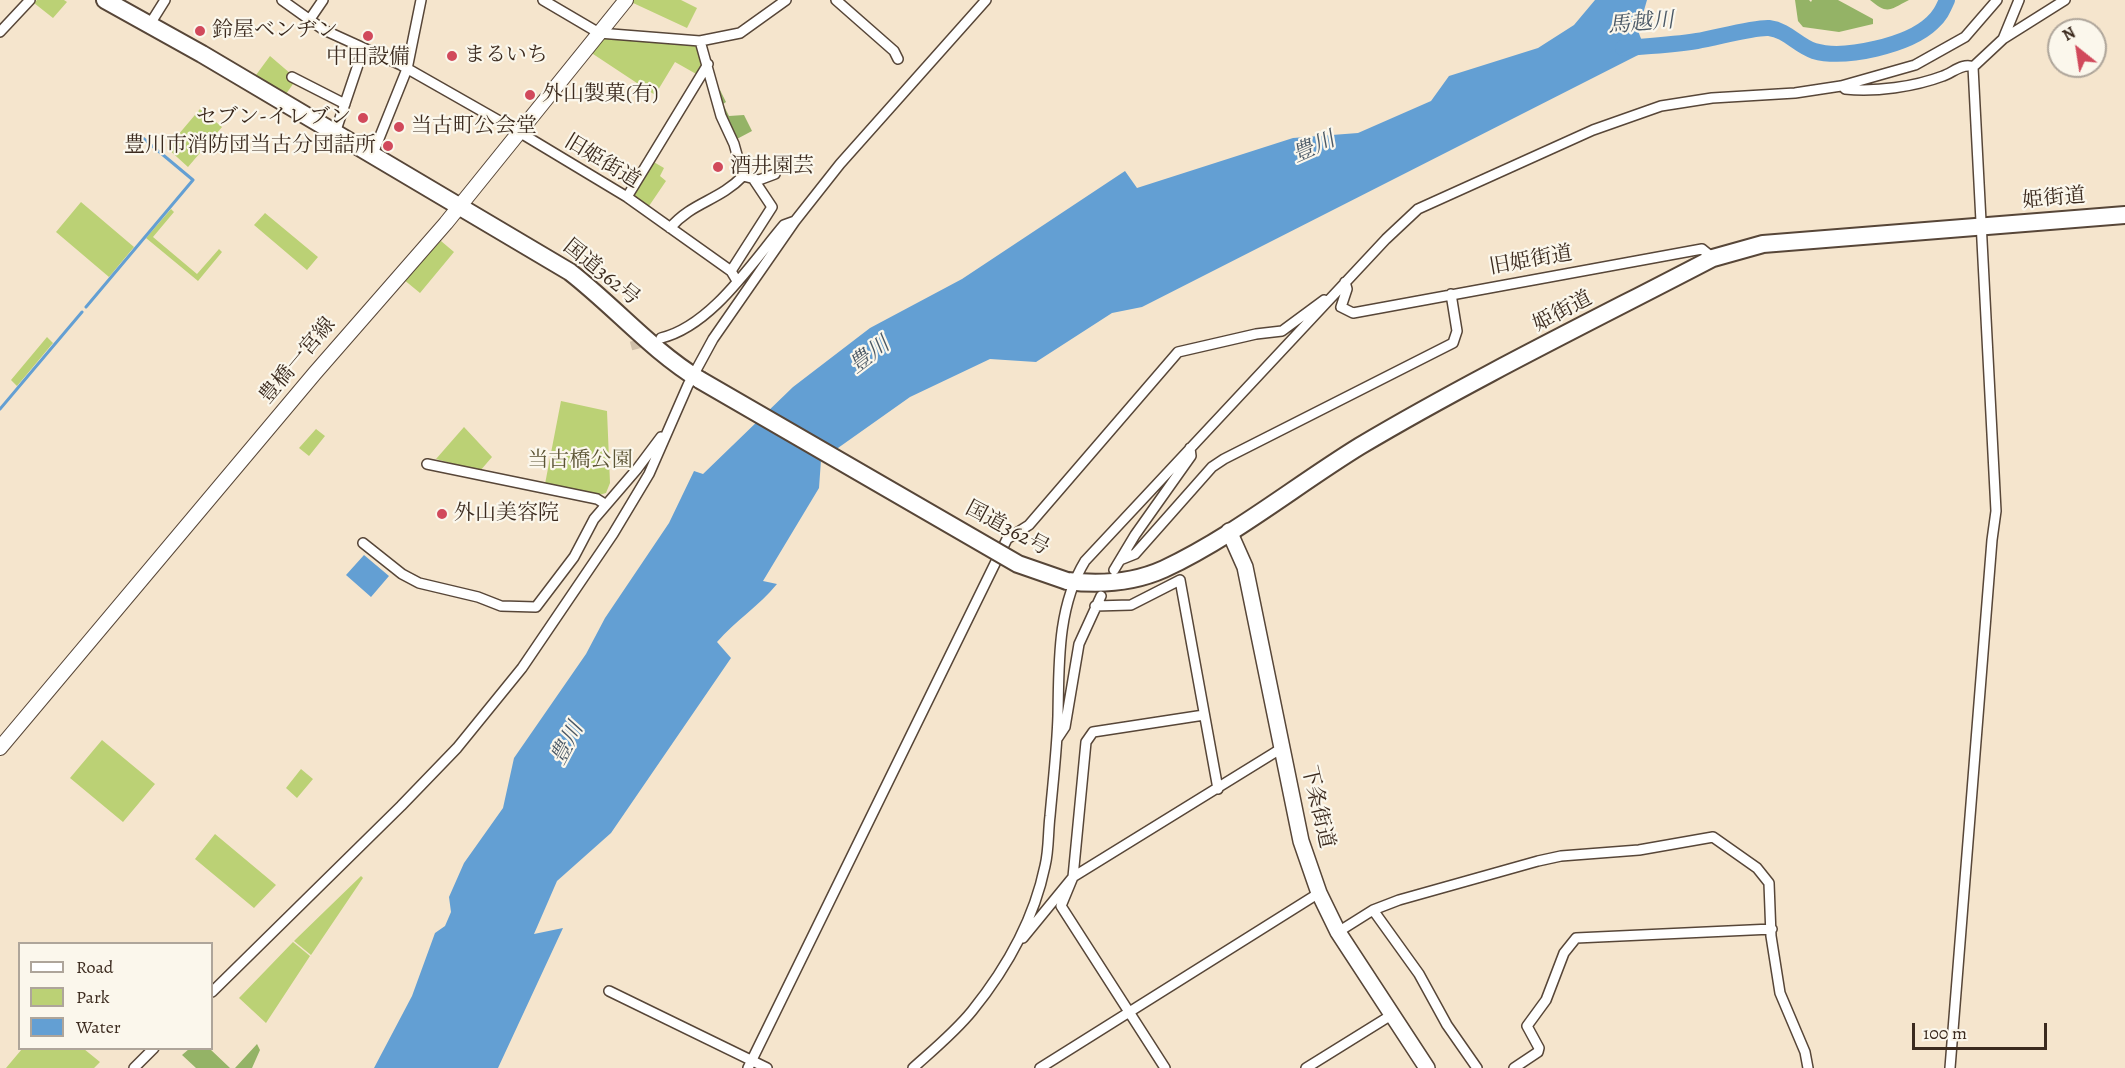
<!DOCTYPE html>
<html>
<head>
<meta charset="utf-8">
<style>
  body { margin:0 }
  #map { position:relative; width:2125px; height:1068px; overflow:hidden; background:#f5e5cd; font-family:Alegreya,serif }
  canvas { display:block }
  .legend { position:absolute; left:18px; top:942px; width:195px; height:108px; box-sizing:border-box; background:#fbf7ec; border:2px solid #aea59a; margin:0; padding:8px 10px; list-style:none; font-size:18px; color:#3b2a1e }
  .legend li { display:flex; align-items:center; gap:12px; height:30px }
  .legend b { width:30px; border:2px solid #aea59a }
  .north { position:absolute; left:2047px; top:18px; width:60px; height:60px; box-sizing:border-box; background:#fbf7ec; border:2px solid #aea59a; border-radius:50%; rotate:330deg; font-size:16px; font-weight:700; line-height:24px; text-align:center; color:#3b2a1e }
  .north::after { content:''; display:block; margin:auto; width:21px; height:27px; background:#d1495b; clip-path:polygon(50% 0,100% 100%,50% 72%,0 100%) }
  .scale { position:absolute; left:1912px; top:1023px; width:135px; height:27px; box-sizing:border-box; border:3px solid #3b2a1e; border-top:0; padding-left:8px; font-size:18px; line-height:21px; white-space:nowrap; color:#3b2a1e; -webkit-text-stroke:4px #fbf7ec; paint-order:stroke }
</style>
</head>
<body>
<div id="map">
<canvas width="2125" height="1068"></canvas>
<ul class="legend">
<li><b style="height:8px;background:#fff"></b>Road</li>
<li><b style="height:16px;background:#bbd175"></b>Park</li>
<li><b style="height:16px;background:#639fd3"></b>Water</li>
</ul>
<div class="north">N</div>
<div class="scale">100 m</div>
</div>
<script>
const ctx = document.querySelector('canvas').getContext('2d');
ctx.lineJoin = 'round';
function paint(path, color) { ctx.fillStyle = color; ctx.fill(path, 'evenodd'); }
function stroke(path, color, width, dash) { ctx.strokeStyle = color; ctx.lineWidth = width; ctx.lineCap = dash ? 'butt' : 'round'; ctx.setLineDash(dash || []); ctx.stroke(path); }
function write(font, color, halo, rows, align = 'center') {
  ctx.font = font + ' Alegreya,"Noto Serif JP",serif'; ctx.lineWidth = 4.5; ctx.setLineDash([]); ctx.textBaseline = 'middle'; ctx.strokeStyle = halo; ctx.fillStyle = color; for (const [text, x, y, turn = 0] of rows) {
    ctx.save(); ctx.translate(x, y); ctx.rotate((+turn || 0) * Math.PI / 180); ctx.textAlign = isNaN(turn) ? turn : align; if (halo) ctx.strokeText(text, 0, 0); ctx.fillText(text, 0, 0); ctx.restore();
  }
}
paint(new Path2D(`
  M37,0H64L67,2L53,18L34,3Z
  M633,0H681L697,8L687,28L631,2Z
  M602,38L695,45L704,65L698,75L675,62L655,95L590,52Z
  M270,56L305,86L293,84L286,94L256,75Z
  M200,109L222,127L188,167L167,148Z
  M652,161L664,168L660,176L666,181L649,206L632,195Z
  M81,202L134,247L109,277L56,232Z
  M171,209L174,212L153,237L197,274L219,249L222,252L198,281L146,238Z
  M265,213L318,257L307,270L254,225Z
  M441,241L454,252L420,293L403,279Z
  M47,337L53,343L17,386L11,380Z
  M561,401L607,411L610,483L606,493L599,495L545,484Z
  M464,427L492,457L480,471L436,459Z
  M316,429L325,436L309,456L299,448Z
  M102,740L155,784L123,822L70,778Z
  M301,769L313,779L297,798L286,788Z
  M215,834L276,885L254,908L195,859Z
  M361,876L363,878L311,955L294,941Z
  M293,942L310,956L266,1023L239,998Z
  M22,1049H84L100,1062L94,1068H6Z`), '#bbd175');
paint(new Path2D(`
  M1795,0H1809L1811,2L1812,0H1838L1873,19V24L1839,32L1803,27L1798,21Z
  M1870,0H1909C1889,10 1888,15 1870,0Z
  M717,90H720L726,102L723,104L729,116L744,115L752,131L735,140L723,115Z
  M257,1044L260,1050L252,1068H235Z
  M189,1049H210L230,1068H196L182,1055Z`), '#94b366');
paint(new Path2D(`
  M1595,0H1647L1638,31L1646,51L1142,307L1112,313L1036,362L990,359L910,397L821,460L819,488L763,581L777,584C759,606 735,621 717,642L731,658L611,833L557,881L534,934L563,928L498,1068H374L412,996L435,933L445,926L451,912L449,897L464,863L503,808L514,758L586,654L605,618L669,523L694,471L703,474L793,387L870,328L962,279L1125,171L1137,188L1293,138L1358,133L1431,101L1449,76L1538,48L1574,25Z
  M364,555L389,576L371,597L346,575Z`), '#639fd3');
stroke(new Path2D(`
  M86,307L193,180L138,134
  M0,409L82,312`), '#639fd3', 3);
stroke(new Path2D(`
  M1623,48C1648,46 1673,45 1697,41C1716,38 1753,27 1769,28C1787,30 1798,46 1814,51C1845,60 1909,45 1932,23C1940,16 1943,9 1947,0`), '#639fd3', 16);
stroke(new Path2D(`
  M631,346L649,341`), '#d0c0aa', 9, [9, 4.5]);
const street = new Path2D(`
  M282,0L324,30L401,65L524,135L627,197L731,271L737,281
  M543,0L599,33L700,41L740,33L786,0
  M836,0L894,51L898,59
  M310,19L323,0
  M150,24L165,0
  M0,32L30,0
  M2003,39L2019,0
  M700,41L721,116L734,144L743,176
  M292,77L345,104
  M1845,89C1876,92 1914,87 1943,76C1952,73 1964,62 1973,67
  M335,133L363,50
  M372,156L407,69L421,0
  M627,197L708,64
  M670,228C692,202 719,201 743,176L759,180L775,174
  M731,271L772,207L754,180
  M1345,282L1347,289L1341,307L1353,313L1702,249L1713,258
  M661,338C711,326 751,264 784,225L795,221
  M427,464L597,499L605,504
  M363,543L402,574L419,583L478,597L501,606L536,607L574,557L594,519L637,469L661,437
  M1120,560L1135,554L1212,467L1224,459L1453,343L1457,331L1451,294
  M1114,570L1135,535L1191,456L1190,448
  M1095,606L1131,605L1180,580L1218,789
  M1057,739L1065,727L1079,644L1101,596
  M1373,910L1419,974L1447,1025L1477,1068
  M1338,932L1373,910L1399,900L1538,861L1561,856L1639,850L1713,837L1757,868L1769,883L1771,936L1780,993L1805,1052L1808,1068
  M1023,938L1073,877L1282,748
  M609,991L767,1068
  M212,992L401,806L457,748L522,668L613,534L649,474L688,385L713,339L795,221L840,164L986,0
  M134,1068L154,1048
  M748,1068L1007,539L1029,525L1178,352L1256,334L1282,331L1324,300
  M913,1068C933,1050 955,1032 972,1011C1006,969 1034,919 1045,866C1049,850 1048,832 1050,816C1053,782 1057,749 1058,716C1059,664 1057,607 1085,561L1386,239L1418,209L1593,130L1661,106L1712,98L1795,93L1841,86L1915,65L1965,37L1997,0
  M1040,1068L1319,893
  M1165,1068L1061,906L1073,877L1086,742L1093,732L1204,715
  M1306,1068L1393,1014
  M1514,1068L1538,1052L1539,1048L1527,1026L1546,1000L1564,953L1576,938L1772,929
  M1950,1068L1992,540L1996,511L1973,67L2003,39L2065,0`);
const secondary = new Path2D(`
  M0,748L315,373L446,223L626,0`);
const primary = new Path2D(`
  M1229,531L1245,567L1301,841L1319,893L1338,932L1427,1068`);
const highway = new Path2D(`
  M105,0L202,54L570,272C615,307 651,350 700,380
  M1067,581C1100,585 1133,583 1164,569C1234,536 1295,486 1360,446C1473,379 1596,319 1713,258L1763,244L2125,215`);
stroke(street, '#574638', 12);
stroke(secondary, '#574638', 16);
stroke(primary, '#574638', 18);
stroke(highway, '#574638', 20);
stroke(street, '#fff', 9);
stroke(secondary, '#fff', 14);
stroke(primary, '#fff', 15);
stroke(highway, '#fff', 16);
const highwayBridge = new Path2D(`
  M700,380L1018,564L1067,581`);
stroke(highwayBridge, '#574638', 20, []);
stroke(highwayBridge, '#fff', 16);
for (const [x, y, r, color] of [
  [200,31,6,"#d1495b"],
  [368,36,6,"#d1495b"],
  [452,56,6,"#d1495b"],
  [530,95,6,"#d1495b"],
  [363,118,6,"#d1495b"],
  [399,127,6,"#d1495b"],
  [388,146,6,"#d1495b"],
  [718,167,6,"#d1495b"],
  [442,514,6,"#d1495b"]
]) { const dot = new Path2D(); dot.arc(x, y, r, 0, 2 * Math.PI); ctx.fillStyle = color; ctx.fill(dot); stroke(dot, '#fbf7ec', 2); }
write('21px', '#3b2a1e', '#fbf7ec', [
  ["鈴屋ベンヂン",212,31],
  ["まるいち",464,56],
  ["中田設備",368,58,"center"],
  ["外山製菓(有)",542,95],
  ["セブン-イレブン",351,118,"right"],
  ["当古町公会堂",411,127],
  ["豊川市消防団当古分団詰所",376,146,"right"],
  ["酒井園芸",730,167],
  ["外山美容院",454,514]
], 'left');
write('21px', '#3b2a1e', '#fbf7ec', [
  ["旧姫街道",602,162,31],
  ["姫街道",2054,199,-5],
  ["旧姫街道",1531,261,-10],
  ["国道362号",601,273,39],
  ["姫街道",1563,312,-28],
  ["豊橋一宮線",298,361,-50],
  ["国道362号",1007,529,28],
  ["下条街道",1317,807,77]
]);
write('21px', '#5b5434', '#fbf7ec', [
  ["当古橋公園",580,461]
]);
write('italic 22px', '#4b5966', '#fbf7ec', [
  ["馬越川",1641,24,-5],
  ["豊川",1314,148,-24],
  ["豊川",870,356,-37],
  ["豊川",568,744,-62]
]);
</script>
</body>
</html>
